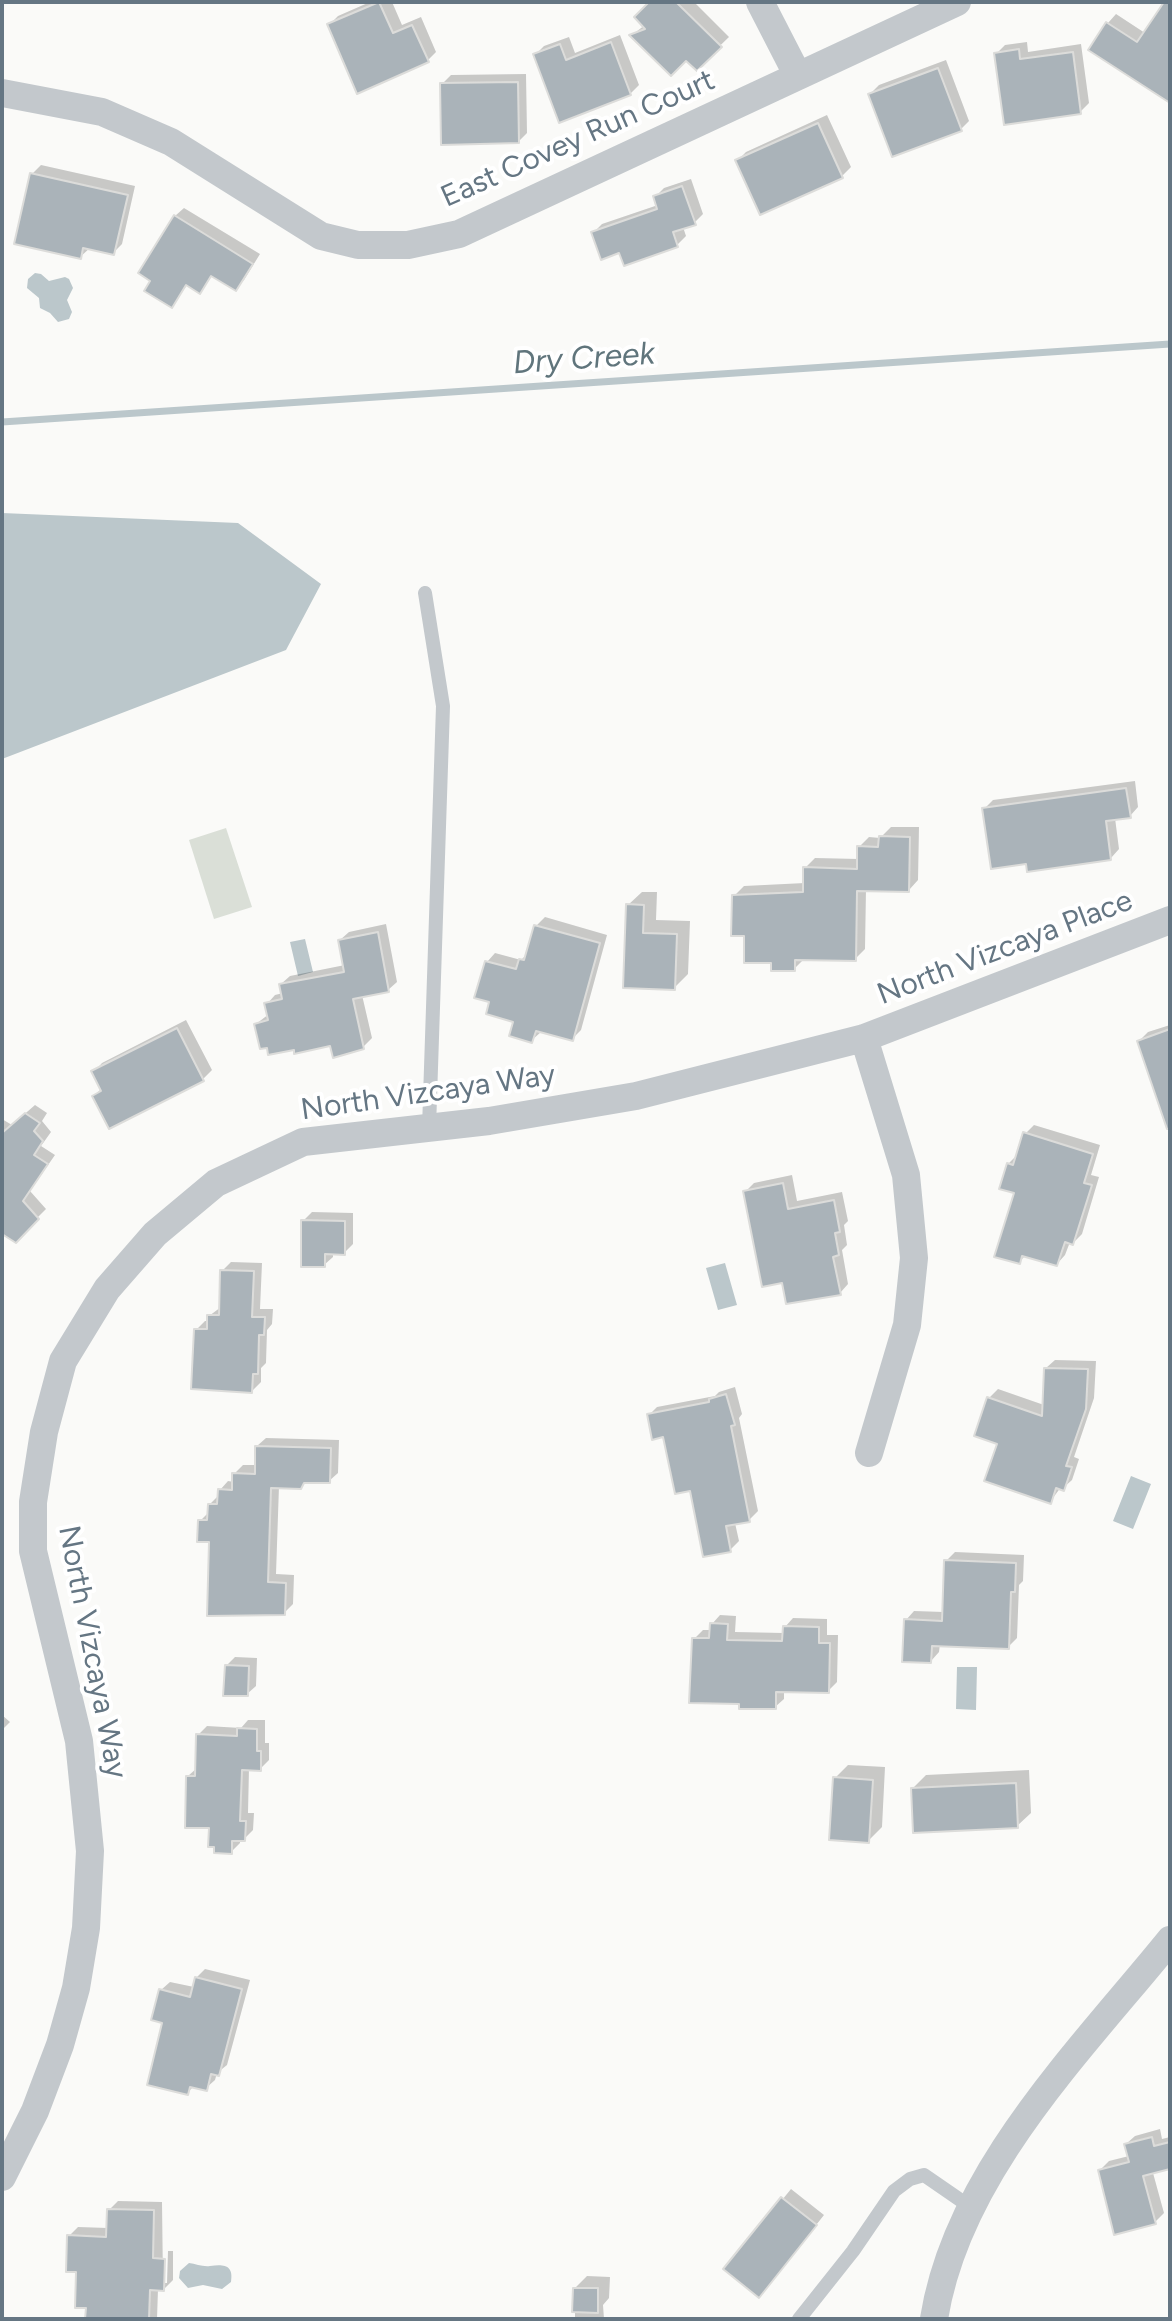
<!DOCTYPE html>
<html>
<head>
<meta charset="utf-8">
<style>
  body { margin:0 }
  #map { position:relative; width:1172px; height:2321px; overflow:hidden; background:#fafaf8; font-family:Figtree,sans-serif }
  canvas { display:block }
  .frame { position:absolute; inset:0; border:4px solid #657683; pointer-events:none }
</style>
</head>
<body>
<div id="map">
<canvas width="1172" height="2321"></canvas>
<div class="frame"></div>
</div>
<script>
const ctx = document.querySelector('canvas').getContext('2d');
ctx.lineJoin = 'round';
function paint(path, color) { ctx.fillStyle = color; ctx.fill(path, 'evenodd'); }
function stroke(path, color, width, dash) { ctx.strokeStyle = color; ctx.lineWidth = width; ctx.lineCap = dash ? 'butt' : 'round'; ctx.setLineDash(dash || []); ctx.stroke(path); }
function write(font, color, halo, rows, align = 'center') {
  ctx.font = font + ' Figtree,sans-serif'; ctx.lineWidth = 8; ctx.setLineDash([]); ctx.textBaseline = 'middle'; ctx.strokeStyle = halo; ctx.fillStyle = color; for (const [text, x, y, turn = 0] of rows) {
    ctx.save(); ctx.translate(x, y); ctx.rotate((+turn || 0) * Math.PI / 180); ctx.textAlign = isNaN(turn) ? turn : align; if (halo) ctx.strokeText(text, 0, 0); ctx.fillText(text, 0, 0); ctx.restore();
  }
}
paint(new Path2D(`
  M226,828L252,907L214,919L189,840Z`), '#dadfd7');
paint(new Path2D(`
  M35,273L41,274L49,281L65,277L69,279L73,288L67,300L72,312L69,319L58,322L50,313L40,308L39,298L27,288L28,279Z
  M2,513L238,523L321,584L286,650L2,759Z
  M305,939L313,972L298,976L290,942Z
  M725,1263L737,1305L718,1310L706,1268Z
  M1131,1476L1151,1484L1133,1529L1113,1521Z
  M957,1667H977L976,1710L956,1709Z
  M189,2263C196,2264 203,2267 210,2266C224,2264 234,2265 231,2282L222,2289L203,2285L188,2288L179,2278L180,2271Z`), '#bbc7cb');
paint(new Path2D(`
  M370,2H392L402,25L421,17L436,52L427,61L329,25L338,16Z
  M652,2H694L729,37L697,68L686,58L632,35L645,25Z
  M1167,2H1170V93L1108,23L1116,14L1145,33Z
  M620,35L639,85L630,94L535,55L544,46L569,37L575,53Z
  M1027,42L1028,52L1081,44L1089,103L1080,112L996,54L1005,45Z
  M946,60L969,121L960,130L870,94L879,85Z
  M526,74L527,133L518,142L442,84L451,75Z
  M827,115L851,167L842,176L761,213L737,161L746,152Z
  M41,165L135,186L122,244L113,253L90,248L80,257L32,174Z
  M691,179L703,214L694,223L683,227L686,236L677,245L621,250L593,233L602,224L658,205L655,197L664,188Z
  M184,208L260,254L244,280L235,288L213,275L200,291L188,284L172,305L175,216Z
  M1135,781L1138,807L1130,816L1115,818L1119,849L1111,858L984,809L993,800Z
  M891,827H919L918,880L909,890L866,889L865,949L855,959H804L794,969L773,961L746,934L734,896L744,886L805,883V868L815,858L859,859V847L869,837L880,838Z
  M642,892H657L656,920L690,921L688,974L674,988L625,986L628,905Z
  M545,917L607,935L581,1030L572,1039L541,1032L532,1040L515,1021L492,1001L487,962L495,953L521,960L529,952L536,926Z
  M386,924L397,982L388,990L362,995L372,1038L363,1047L256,1024L269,1014L267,1004L275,995L283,993L281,984L290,976L345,965L340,940L349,932Z
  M186,1020L212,1070L203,1079L94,1096L102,1088L94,1072L102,1063Z
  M1170,1025V1093L1139,1041L1148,1032Z
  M35,1105L47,1113L42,1121L51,1132L41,1146L55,1155L30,1191L46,1209L15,1240L2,1233V1119L12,1125Z
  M1034,1125L1100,1145L1091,1175L1099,1177L1082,1234L1073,1243L1070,1242L1065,1255L1057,1264L1026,1255L1019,1262L1016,1192L1008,1164L1017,1155L1025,1134Z
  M792,1175L797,1201L842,1192L848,1221L844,1225L847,1245L842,1250L848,1284L840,1293L783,1281L745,1192L754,1183Z
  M312,1212L353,1213V1244L344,1253H333V1257L324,1265L303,1221Z
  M231,1262L262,1263L260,1309H273L272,1324L267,1330L266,1363L261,1368V1382L252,1391L196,1330L205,1321H209V1316L221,1307L222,1271Z
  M1055,1360L1096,1361L1094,1398L1074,1457L1079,1459L1072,1480L1063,1488L1061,1487L1050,1502L999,1442L989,1398L998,1389L1044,1405L1046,1368Z
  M735,1387L742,1414L739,1418L758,1511L749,1520L735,1523L739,1541L730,1550L691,1489L665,1435L649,1415L657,1407L715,1396L719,1392Z
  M266,1438L339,1440L338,1473L329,1481H306L279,1486L276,1574L294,1575L293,1604L284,1613L211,1540L200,1521L209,1512L210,1504L219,1495L220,1490L228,1481L234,1482V1474L243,1465H257V1446Z
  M955,1552L1024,1555L1023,1581L1019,1585L1017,1638L1008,1647L940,1644L939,1652L931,1661L906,1620L914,1611L944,1612L946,1561Z
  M720,1615L736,1616L735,1632L784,1633L785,1627L793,1618L827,1619V1635H838L837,1682L828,1691L784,1690V1699L775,1707L741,1702L694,1639L703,1630H712V1624Z
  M235,1657L257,1658L256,1686L247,1694L226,1666Z
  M2,1715L10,1722L2,1730Z
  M248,1720H265V1743H269V1760L260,1769L249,1768L248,1813H254L253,1830L244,1839H240V1843L231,1852L211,1826L188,1776L197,1768L198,1735L207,1726L241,1728Z
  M848,1765L885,1767L882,1827L868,1841L835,1778Z
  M1029,1770L1031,1813L1017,1826L913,1788L926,1775Z
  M205,1969L250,1980L227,2065L217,2073L215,2080L206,2088L194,2086L187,2093L164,2021L161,1990L170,1982L194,1987L196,1978Z
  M1160,2129L1162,2139L1170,2137V2167L1153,2173L1164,2213L1155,2222L1100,2170L1109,2161L1129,2156L1126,2144L1135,2136Z
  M791,2189L824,2215L767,2287L726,2269Z
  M118,2201L162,2202L163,2283H167L168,2251H173V2280L164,2289H158L157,2319H87L88,2306L69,2236L78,2227L108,2228L109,2210Z
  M587,2276L610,2277L609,2298L603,2305L604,2319H575V2288Z`), '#0003');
stroke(new Path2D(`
  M2,422L1170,344`), '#bbc7cb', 7);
const building = new Path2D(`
  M379,2L393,33L412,25L429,62L357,94L327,24Z
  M649,2H676L722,47L697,71L686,61L671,76L629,35L645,29L634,17Z
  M1164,2H1170V103L1088,50L1106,22L1137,42Z
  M611,42L631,95L559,123L533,54L560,44L566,60Z
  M1019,49L1020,59L1073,52L1081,114L1004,125L994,53Z
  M938,68L962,131L892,157L868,94Z
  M518,82L519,143L441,145L440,83Z
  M818,123L843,178L760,215L735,160Z
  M30,173L128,195L114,255L83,248L81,259L14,244Z
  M682,186L696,225L673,232L678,247L624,266L619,253L601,260L591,232L657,209L653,196Z
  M174,215L253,264L236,291L211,276L200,294L186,285L172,308L144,291L150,281L138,273Z
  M1126,788L1131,818L1106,821L1111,860L1027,872L1026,864L991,869L982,808Z
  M879,836L910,837L909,892L857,891L856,961L795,960V971H771V963H744V936H731L732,895L803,892V867L857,869V846L878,847Z
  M626,904L644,905L643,933L677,934L675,990L623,988Z
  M534,925L600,943L573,1041L536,1031L532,1043L509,1036L513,1022L486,1014L489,1002L474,998L485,961L516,969L519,959L524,960Z
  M378,932L389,992L353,999L364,1049L333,1058L330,1046L294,1054V1050L268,1055L267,1048L260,1049L254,1024L268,1020L264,1003L282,999L279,984L344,972L338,940Z
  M177,1028L204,1081L109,1129L92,1096L101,1091L91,1071Z
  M1170,1029V1129H1167L1137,1041Z
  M25,1113L40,1123L34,1131L43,1141L34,1155L48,1164L23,1201L39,1219L16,1243L2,1234V1133Z
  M1023,1132L1093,1154L1084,1183L1092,1185L1073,1245L1065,1242L1057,1266L1022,1256L1020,1264L994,1257L1014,1193L999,1189L1007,1163L1013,1165Z
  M783,1183L788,1209L834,1200L840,1232L835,1233L839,1255L833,1257L841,1295L786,1304L782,1283L762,1287L743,1191Z
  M301,1220L345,1221V1255L325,1254V1267H301Z
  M220,1270L254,1271L252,1317H265L264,1335H259L258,1374H253L252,1393L191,1389L194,1329H207V1315H219Z
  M1044,1368L1088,1369L1086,1409L1066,1466L1072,1467L1064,1491L1056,1488L1051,1504L984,1481L997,1444L974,1436L987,1397L1042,1416Z
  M726,1394L735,1425L731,1426L750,1522L726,1526L731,1552L703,1557L690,1491L675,1494L663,1437L652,1440L647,1414L709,1402V1399Z
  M255,1446L331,1448L330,1483H304L301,1489L271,1488L268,1582L286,1583L285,1615L207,1616L209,1542H197L198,1520H207L208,1504H217L218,1489L232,1490V1473L255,1474Z
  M944,1560L1016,1563L1015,1592H1011L1009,1649L932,1646L931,1663L902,1662L904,1619L942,1621Z
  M710,1623L728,1624L727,1640L782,1641L783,1626L819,1627V1643H830L829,1693L776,1692V1709H739V1704L689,1703L692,1638H709Z
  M225,1665L249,1666L248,1696H223Z
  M237,1728L257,1729V1751H261V1771L242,1770L240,1821H246L245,1841H232V1854L214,1853V1847H208L209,1828H185L186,1776H195L196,1734L237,1736Z
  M833,1777L873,1780L869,1843L829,1840Z
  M1016,1783L1018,1828L913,1833L911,1788Z
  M195,1977L242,1989L219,2076L211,2074L207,2091L190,2087L188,2095L147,2085L162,2023L151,2020L159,1989L190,1997Z
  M1152,2137L1154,2146L1170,2142V2169L1143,2176L1156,2224L1114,2235L1098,2170L1129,2162L1124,2144Z
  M781,2197L817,2225L759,2298L723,2269Z
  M107,2209L154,2210L153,2258L165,2259L164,2291L150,2290L149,2319H85L86,2308H75L76,2272H66L67,2235L106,2237Z
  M573,2288H598V2313L572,2312Z`);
paint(building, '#aab3b9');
stroke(building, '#dcdcda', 2);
stroke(new Path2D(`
  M425,593L443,706L429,1128
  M799,2319L853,2251L894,2191L910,2179L924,2175L969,2206`), '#c3c8cc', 14);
stroke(new Path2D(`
  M760,2L798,76
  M2,93L102,112L171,142L321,236L358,245H408L459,234L957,2
  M864,1038L906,1175L914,1258L907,1325L869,1453
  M2,2177L35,2111L60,2045L76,1988L86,1928L90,1851L79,1741L33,1551V1502L44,1432L63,1361L107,1289L155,1234L216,1183L303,1142L489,1121L636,1096L864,1038L1170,920
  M934,2319C957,2173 1080,2051 1170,1940`), '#c3c8cc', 28);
write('30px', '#657683', '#fff', [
  ["East Covey Run Court",578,139,-24],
  ["North Vizcaya Place",1005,948,-21],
  ["North Vizcaya Way",428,1093,-8],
  ["North Vizcaya Way",92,1652,79]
]);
write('italic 32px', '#60757c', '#fff', [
  ["Dry Creek",584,359,-4]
]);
</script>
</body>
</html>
